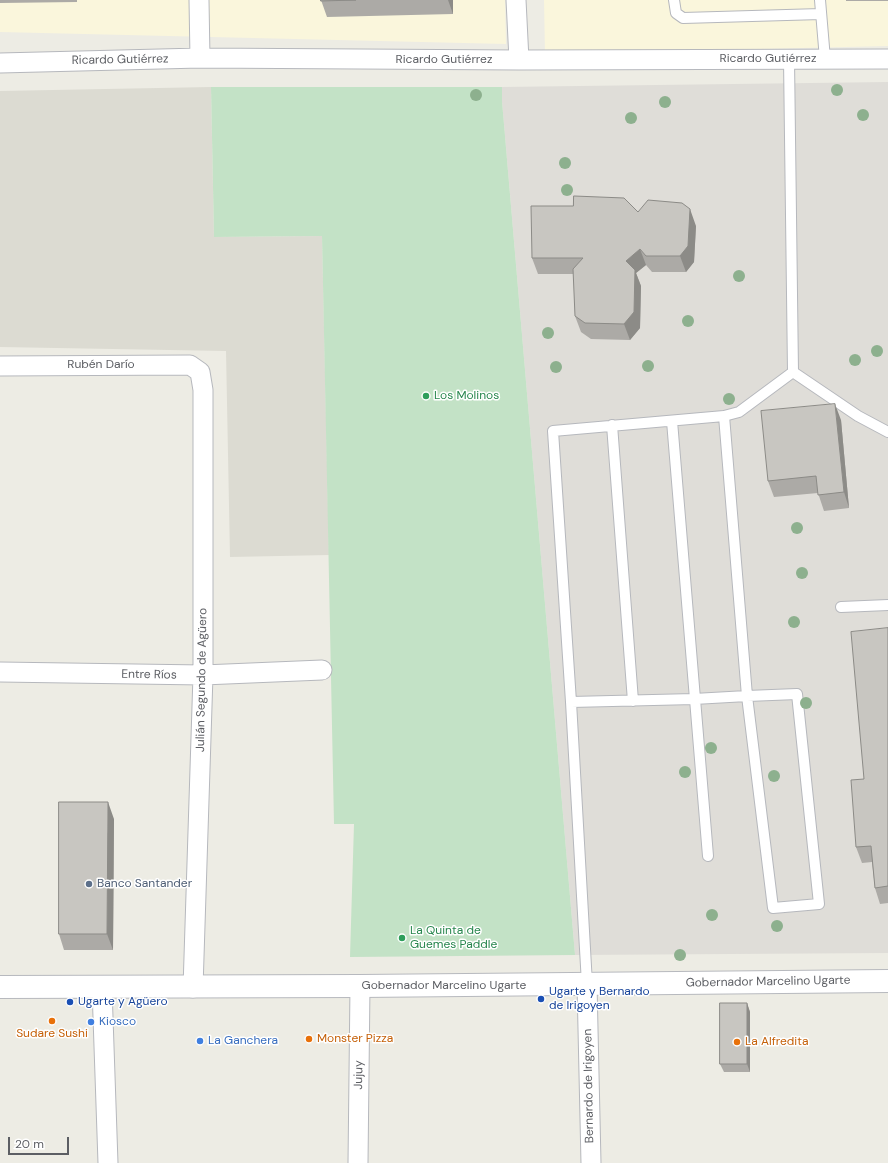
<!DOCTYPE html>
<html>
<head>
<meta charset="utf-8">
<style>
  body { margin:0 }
  #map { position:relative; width:888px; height:1163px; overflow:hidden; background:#edece4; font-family:"DM Sans",sans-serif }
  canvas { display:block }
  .scale { position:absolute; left:8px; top:1137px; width:61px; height:18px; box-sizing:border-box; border:2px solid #5c5e63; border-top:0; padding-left:5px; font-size:12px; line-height:14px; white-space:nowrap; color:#5c5e63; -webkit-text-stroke:3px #fff; paint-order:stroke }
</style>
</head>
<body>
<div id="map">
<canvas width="888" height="1163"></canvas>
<div class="scale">20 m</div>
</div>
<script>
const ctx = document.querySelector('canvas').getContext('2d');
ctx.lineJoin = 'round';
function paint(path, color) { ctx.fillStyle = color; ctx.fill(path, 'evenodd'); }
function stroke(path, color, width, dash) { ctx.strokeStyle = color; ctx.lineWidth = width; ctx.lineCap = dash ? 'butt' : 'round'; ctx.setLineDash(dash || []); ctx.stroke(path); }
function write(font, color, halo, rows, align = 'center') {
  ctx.font = font + ' "DM Sans",sans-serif'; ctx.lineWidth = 3; ctx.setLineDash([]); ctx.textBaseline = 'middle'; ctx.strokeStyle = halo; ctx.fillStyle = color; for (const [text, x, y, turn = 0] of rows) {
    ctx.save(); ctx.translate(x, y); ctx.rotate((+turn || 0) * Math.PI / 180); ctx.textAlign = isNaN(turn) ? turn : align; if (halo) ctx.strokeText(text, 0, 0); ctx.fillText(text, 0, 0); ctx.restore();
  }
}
paint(new Path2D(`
  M0,0H505L506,44L0,32Z
  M544,0H888V46L545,54Z`), '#faf6dc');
paint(new Path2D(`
  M888,82V953L575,955L502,101V87Z`), '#dfddd8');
paint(new Path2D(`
  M211,87L214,237L322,236L329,555L230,557L226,351L0,347V91Z`), '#dcdbd2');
paint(new Path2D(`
  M211,87H502V101L575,955L350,957L354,824H334L322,236L214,237Z`), '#c3e2c6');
const lane = new Path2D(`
  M674,0L676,13L683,18L821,14
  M820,0L825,59
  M793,372L858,416L888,432
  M724,416L739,412L793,372L789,59
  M672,421L708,856
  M612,425L633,701
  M841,607L888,605
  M797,694L819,904L773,908L747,696Z
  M571,702L694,699L747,696L724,416L553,431L571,702L587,984`);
const street = new Path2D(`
  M199,0L200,58
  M516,0L519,60
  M0,63L200,58L519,60L888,59
  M0,366L190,365L200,372L203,390V675L193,988
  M0,672L203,675L322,670
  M587,984L591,1163
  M102,988L108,1163
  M358,1163L360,986`);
const secondary = new Path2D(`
  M0,987L360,986L888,981`);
stroke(lane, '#b6b8bd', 12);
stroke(street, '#b6b8bd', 21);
stroke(secondary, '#b7b9be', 24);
stroke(lane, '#fff', 10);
stroke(street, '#fff', 19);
stroke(secondary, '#fff', 22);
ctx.fillStyle = '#8db08e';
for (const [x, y] of [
  [837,90],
  [476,95],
  [665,102],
  [863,115],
  [631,118],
  [565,163],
  [567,190],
  [739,276],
  [688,321],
  [548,333],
  [877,351],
  [855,360],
  [648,366],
  [556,367],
  [729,399],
  [797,528],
  [802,573],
  [794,622],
  [806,703],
  [711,748],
  [685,772],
  [774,776],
  [712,915],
  [777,926],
  [680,955]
]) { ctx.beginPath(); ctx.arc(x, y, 6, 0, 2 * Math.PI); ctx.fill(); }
paint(new Path2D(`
  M0,0H77V2L0,3Z
  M321,0H453V14L327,17Z
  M846,0H888V1H846Z
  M573,206L638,212L696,226L694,262L686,272H652L646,265L636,273L641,286L640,328L630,340L591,339L581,332L575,316L574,274H538L532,258Z
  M841,420L849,508L824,511L818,493L774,497L768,481Z
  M888,628V903L880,904L875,888L872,862L862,863L856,847L864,779Z
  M114,819L113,950H64L59,934Z
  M747,1003L750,1012V1072H724L720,1064Z`), '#acaaa6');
paint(new Path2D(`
  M448,0H453V14Z
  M690,209L696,226L694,262L686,272L680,256Z
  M640,249L646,265L636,273L641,286L640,328L630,340L624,324L626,261Z
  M835,404L841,420L849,508L844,492Z
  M108,802L114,819L113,950L107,934Z
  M747,1003L750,1012V1072L747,1064Z`), '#8c8b87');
const building = new Path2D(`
  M321,0H356L321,1Z
  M574,196L624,198L638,212L648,200L682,203L690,209L688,246L680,256H646L640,249L626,261L635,270L634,312L624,324L585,323L575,316L573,269L583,258H532L531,206H573Z
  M835,404L844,492L818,495L816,476L768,481L761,411Z
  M888,628V886L875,888L871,846L856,847L851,780L864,779L851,632Z
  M59,802H108L107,934H59Z
  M720,1003H747V1064H720Z`);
paint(building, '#c8c6c1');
stroke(building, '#8c8b87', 1);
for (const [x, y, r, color] of [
  [426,396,4,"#2e9e5b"],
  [89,884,4,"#5c6f8a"],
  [402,938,4,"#2e9e5b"],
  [541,999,4,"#1a4fb4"],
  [70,1002,4,"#1a4fb4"],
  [52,1021,4,"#e8710a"],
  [91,1022,4,"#3f7fe0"],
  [309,1039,4,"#e8710a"],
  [200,1041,4,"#3f7fe0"],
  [737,1042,4,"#e8710a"]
]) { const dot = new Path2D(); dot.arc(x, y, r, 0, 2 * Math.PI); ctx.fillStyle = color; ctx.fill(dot); stroke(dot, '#fff', 1.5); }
write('12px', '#5c5e63', '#fff', [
  ["Ricardo Gutiérrez",768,59],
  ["Ricardo Gutiérrez",120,60,-1],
  ["Ricardo Gutiérrez",444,60],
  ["Rubén Darío",101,365],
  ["Entre Ríos",149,675,1],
  ["Julián Segundo de Agüero",202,680,-89],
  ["Gobernador Marcelino Ugarte",768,982,-1],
  ["Gobernador Marcelino Ugarte",444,986],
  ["Jujuy",359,1075,-89],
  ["Bernardo de Irigoyen",589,1086,-91]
]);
write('12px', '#27864d', '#fff', [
  ["Los Molinos",434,396],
  ["La Quinta de",410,931],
  ["Guemes Paddle",410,945]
], 'left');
write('12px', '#4e5e75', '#fff', [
  ["Banco Santander",97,884]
], 'left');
write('12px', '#164399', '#fff', [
  ["Ugarte y Bernardo",549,992],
  ["de Irigoyen",549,1006],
  ["Ugarte y Agüero",78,1002]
], 'left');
write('12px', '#366cbe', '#fff', [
  ["Kiosco",99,1022],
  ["La Ganchera",208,1041]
], 'left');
write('12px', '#c56008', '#fff', [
  ["Sudare Sushi",52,1034,"center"],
  ["Monster Pizza",317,1039],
  ["La Alfredita",745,1042]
], 'left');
</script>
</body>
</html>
